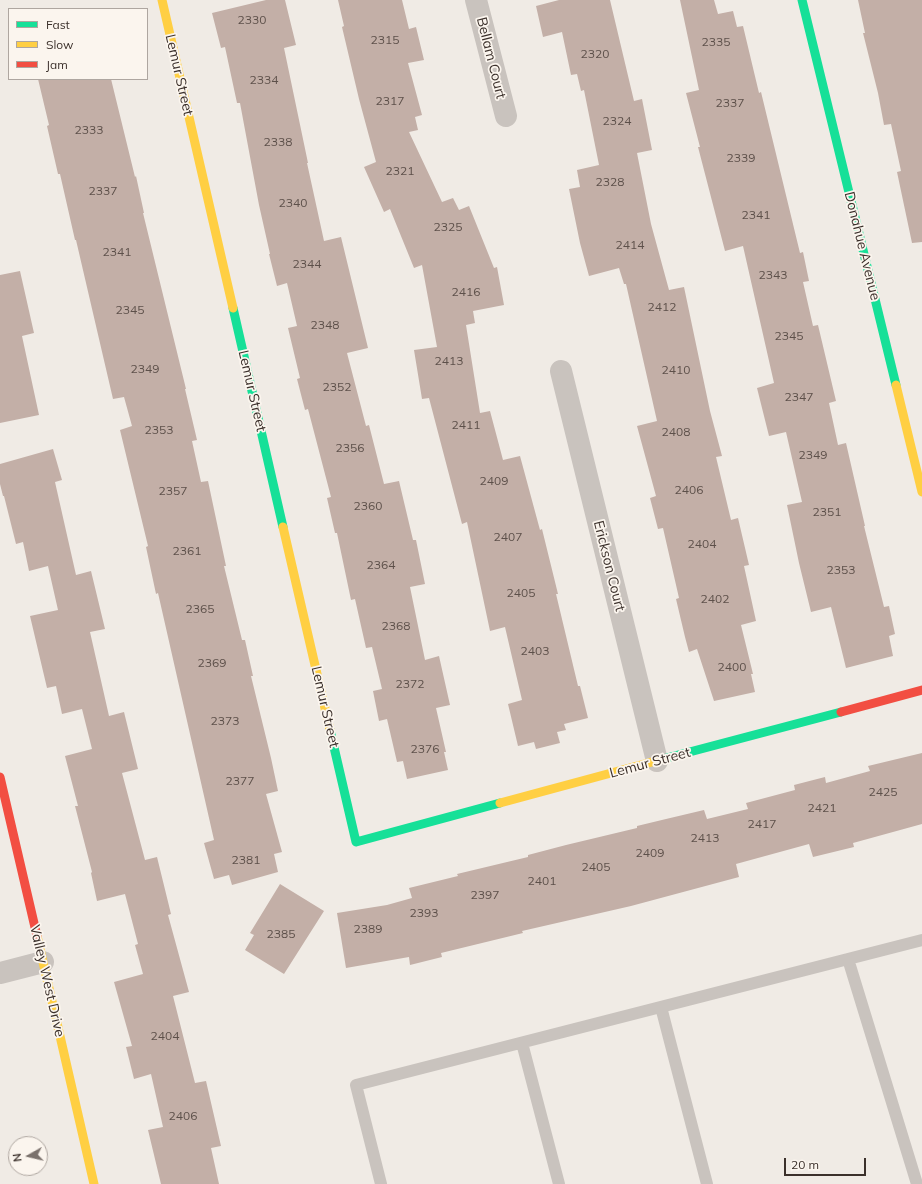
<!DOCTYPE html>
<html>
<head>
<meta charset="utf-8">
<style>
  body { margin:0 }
  #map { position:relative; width:922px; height:1184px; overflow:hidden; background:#f0ebe5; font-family:Mulish,sans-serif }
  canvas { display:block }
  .legend { position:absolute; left:8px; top:8px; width:140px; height:72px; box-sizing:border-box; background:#fbf5ee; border:1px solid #aea6a0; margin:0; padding:5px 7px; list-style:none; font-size:12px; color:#3b302b }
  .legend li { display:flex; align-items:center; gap:8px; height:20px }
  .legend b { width:20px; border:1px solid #aea6a0 }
  .north { position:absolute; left:8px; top:1136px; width:40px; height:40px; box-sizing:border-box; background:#fbf5ee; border:1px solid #aea6a0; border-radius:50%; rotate:262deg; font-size:11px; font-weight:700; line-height:16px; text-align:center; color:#3b302b }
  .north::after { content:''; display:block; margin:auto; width:14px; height:18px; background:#7a716c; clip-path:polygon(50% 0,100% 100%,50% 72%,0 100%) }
  .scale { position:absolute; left:784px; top:1158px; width:82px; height:18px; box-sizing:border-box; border:2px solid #3b302b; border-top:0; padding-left:5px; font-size:12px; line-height:14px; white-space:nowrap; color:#3b302b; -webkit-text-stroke:3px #fbf5ee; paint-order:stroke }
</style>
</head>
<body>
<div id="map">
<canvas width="922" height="1184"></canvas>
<ul class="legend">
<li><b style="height:5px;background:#16e098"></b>Fast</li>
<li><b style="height:5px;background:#ffcf43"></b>Slow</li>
<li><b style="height:5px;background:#f24e42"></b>Jam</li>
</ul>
<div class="north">N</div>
<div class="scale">20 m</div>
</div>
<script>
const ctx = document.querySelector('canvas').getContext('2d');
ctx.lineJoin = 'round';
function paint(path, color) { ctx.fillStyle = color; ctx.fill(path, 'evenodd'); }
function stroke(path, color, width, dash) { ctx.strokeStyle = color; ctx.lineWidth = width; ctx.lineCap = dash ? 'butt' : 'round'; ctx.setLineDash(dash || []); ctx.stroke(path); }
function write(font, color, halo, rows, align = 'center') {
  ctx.font = font + ' Mulish,sans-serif'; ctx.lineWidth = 3.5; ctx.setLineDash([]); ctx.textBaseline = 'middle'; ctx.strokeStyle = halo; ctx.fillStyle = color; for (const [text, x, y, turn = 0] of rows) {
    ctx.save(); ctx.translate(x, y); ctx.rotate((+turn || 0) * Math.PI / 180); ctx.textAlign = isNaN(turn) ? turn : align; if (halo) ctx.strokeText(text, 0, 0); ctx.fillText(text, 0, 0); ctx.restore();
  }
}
paint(new Path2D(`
  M266,0H285L296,45L284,48L308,163H307L324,241L341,237L368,348L347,353L366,426L369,425L384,484L399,481L413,540H416L425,584L410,587L425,660L439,656L450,705L436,708L446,752H444L448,770L407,779L403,761L397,762L387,719L379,721L373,691L382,689L372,647L366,648L355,599L351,600L337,533H335L327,498L331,497L308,409L305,410L297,379L300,378L288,328L297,326L287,283L277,286L269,254H270L259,205L240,103H237L225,47L221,48L212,13Z
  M338,0H402L409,29L416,27L424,60L408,63L422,115L415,117L418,130L409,132L442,202L453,198L459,210L469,206L494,268L497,267L504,305L473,311L475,323L466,325L480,413L490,411L503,460L520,456L540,530L542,529L558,594H556L578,686H580L588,718L564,724L566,730L557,732L560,743L536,749L534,742L518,746L508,704L522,700L505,627L490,631L467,522L462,524L429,398L422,399L414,350L437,347L422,265L414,268L390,209L384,212L364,167L376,162L359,99L342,27L344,26Z
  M559,0H610L634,101L642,99L652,150L637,153L651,224L669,290L684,287L710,411L722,456L716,457L731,520L738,518L749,565L744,566L756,621L741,625L753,674H751L755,692L714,701L697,649L689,652L685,637L676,599L679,598L663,528L658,529L650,498L656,496L637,426L657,421L626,284H624L619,268L589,276L580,243L569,189L580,187L577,170L599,165L584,90L581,91L577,74L571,75L562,32L543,37L536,6Z
  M680,0H714L718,14L733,11L737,27L743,26L759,93L761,92L800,253L803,252L809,281L803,282L813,326L818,325L836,401L829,403L838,445L846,443L865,526H864L884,607L889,606L895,634L889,636L893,656L846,668L831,607L811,612L799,563L787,505L802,502L786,432L769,436L757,388L774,383L743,246L725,251L698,147H700L686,93L699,90Z
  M858,0H922V242L912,243L897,172L901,171L891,124L884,125L878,93L863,33H865Z
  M38,79H111L135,177L136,176L144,213H143L186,389H185L197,440L192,441L201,482L208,481L226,566H224L242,640H245L253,676H251L271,758L278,791L266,794L282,852L274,854L278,872L232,885L229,875L214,879L204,843L214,840L168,637L158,593L156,594L146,547L148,546L120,430L132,426L124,397L113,399L76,240H75L60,174H58L47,126L49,125Z
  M20,271L34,333L22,336L39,415L0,423V275Z
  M53,449L62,480L55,482L76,575L91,571L105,629L90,632L109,716L124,712L138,769L122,773L145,860L157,857L171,914L168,915L189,992L173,996L195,1083L206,1081L221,1146L211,1148L219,1184H161L148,1130L163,1127L151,1074L134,1079L126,1047L132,1046L114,982L143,974L135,945L138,944L125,894L97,901L91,873L92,872L75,806H78L65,756L92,749L82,709L62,714L56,686L47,688L30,616L58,610L48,566L29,571L23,542L16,544L4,496H3L0,484V464Z
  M922,753V824L853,843L854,847L813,857L809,844L736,864L739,877L631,906L522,931L523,933L441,953L442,957L410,965L409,957L346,968L337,913L387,905L412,898L409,888L458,876L457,874L528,857V855L566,845L637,828V826L666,819L704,810L707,819L748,809L746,803L795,790L794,785L825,777L826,783L870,771L868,766Z
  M280,884L324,911L284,974L245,950L254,935L250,933Z`), '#c3afa7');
stroke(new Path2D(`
  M848,959L917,1184
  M661,1007L707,1184
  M522,1043L559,1184
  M381,1184L356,1085L922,940`), '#c9c3be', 12);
stroke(new Path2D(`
  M476,0L506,116
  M561,371L657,761
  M0,973L43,962`), '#c9c3be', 22);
stroke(new Path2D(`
  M802,0L896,385
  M233,308L283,527
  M330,730L356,842L500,803
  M663,759L841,712`), '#16e098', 9);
stroke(new Path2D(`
  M162,0L233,308
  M896,385L922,492
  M283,527L330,730
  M500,803L663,759
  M37,936L94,1184`), '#ffcf43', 9);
stroke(new Path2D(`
  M841,712L922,690
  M0,777L37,936`), '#f24e42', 9);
write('12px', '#5d504a', null, [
  ["2330",252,20],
  ["2315",385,40],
  ["2335",716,42],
  ["2320",595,54],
  ["2334",264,80],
  ["2317",390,101],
  ["2337",730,103],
  ["2324",617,121],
  ["2333",89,130],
  ["2338",278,142],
  ["2339",741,158],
  ["2321",400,171],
  ["2328",610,182],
  ["2337",103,191],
  ["2340",293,203],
  ["2341",756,215],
  ["2325",448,227],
  ["2414",630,245],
  ["2341",117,252],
  ["2344",307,264],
  ["2343",773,275],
  ["2416",466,292],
  ["2412",662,307],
  ["2345",130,310],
  ["2348",325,325],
  ["2345",789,336],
  ["2413",449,361],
  ["2349",145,369],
  ["2410",676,370],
  ["2352",337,387],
  ["2347",799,397],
  ["2411",466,425],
  ["2353",159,430],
  ["2408",676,432],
  ["2356",350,448],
  ["2349",813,455],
  ["2409",494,481],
  ["2406",689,490],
  ["2357",173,491],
  ["2360",368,506],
  ["2351",827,512],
  ["2407",508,537],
  ["2404",702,544],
  ["2361",187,551],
  ["2364",381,565],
  ["2353",841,570],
  ["2405",521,593],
  ["2402",715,599],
  ["2365",200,609],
  ["2368",396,626],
  ["2403",535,651],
  ["2369",212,663],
  ["2400",732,667],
  ["2372",410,684],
  ["2373",225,721],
  ["2376",425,749],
  ["2377",240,781],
  ["2425",883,792],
  ["2421",822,808],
  ["2417",762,824],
  ["2413",705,838],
  ["2409",650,853],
  ["2381",246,860],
  ["2405",596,867],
  ["2401",542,881],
  ["2397",485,895],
  ["2393",424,913],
  ["2389",368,929],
  ["2385",281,934],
  ["2404",165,1036],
  ["2406",183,1116]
]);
write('14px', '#3b302b', '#fbf5ee', [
  ["Bellam Court",491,58,76],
  ["Lemur Street",179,75,77],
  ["Donahue Avenue",862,246,76],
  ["Lemur Street",252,391,77],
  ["Erickson Court",609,566,76],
  ["Lemur Street",325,707,77],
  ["Lemur Street",650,763,-15],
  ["Valley West Drive",47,981,77]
]);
</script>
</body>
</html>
